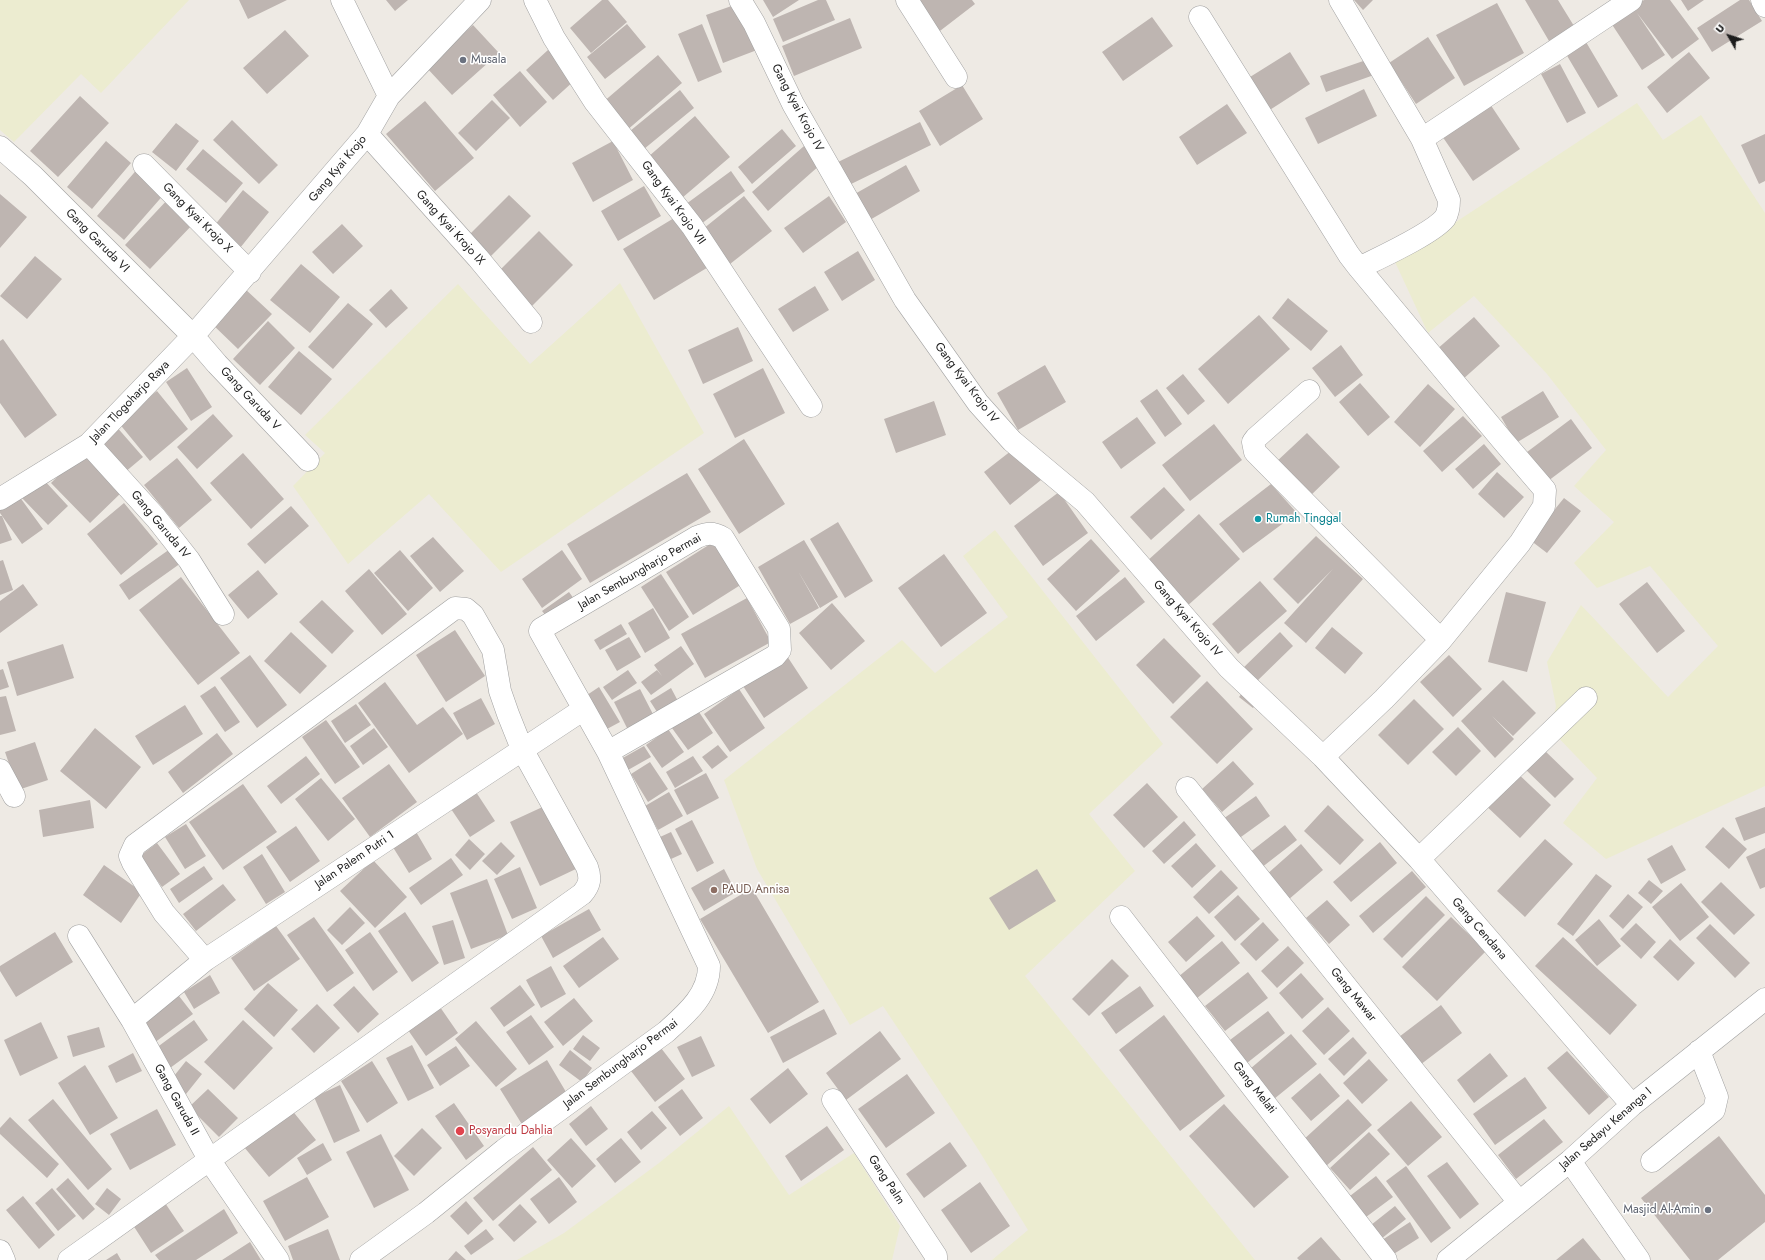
<!DOCTYPE html>
<html>
<head>
<meta charset="utf-8">
<style>
  body { margin:0 }
  #map { position:relative; width:1765px; height:1260px; overflow:hidden; background:#eeeae4; font-family:Jost,sans-serif }
  canvas { display:block }
  .north { position:absolute; left:1709px; top:16px; width:40px; height:40px; -webkit-text-stroke:3px #fff; paint-order:stroke; rotate:309deg; font-size:11px; font-weight:700; line-height:16px; text-align:center; color:#1d1d1d }
  .north::after { content:''; display:block; margin:auto; width:14px; height:18px; background:#1d1d1d; clip-path:polygon(50% 0,100% 100%,50% 72%,0 100%) }
</style>
</head>
<body>
<div id="map">
<canvas width="1765" height="1260"></canvas>
<div class="north">U</div>
</div>
<script>
const ctx = document.querySelector('canvas').getContext('2d');
ctx.lineJoin = 'round';
function paint(path, color) { ctx.fillStyle = color; ctx.fill(path, 'evenodd'); }
function stroke(path, color, width, dash) { ctx.strokeStyle = color; ctx.lineWidth = width; ctx.lineCap = dash ? 'butt' : 'round'; ctx.setLineDash(dash || []); ctx.stroke(path); }
function write(font, color, halo, rows, align = 'center') {
  ctx.font = font + ' Jost,sans-serif'; ctx.lineWidth = 3; ctx.setLineDash([]); ctx.textBaseline = 'middle'; ctx.strokeStyle = halo; ctx.fillStyle = color; for (const [text, x, y, turn = 0] of rows) {
    ctx.save(); ctx.translate(x, y); ctx.rotate((+turn || 0) * Math.PI / 180); ctx.textAlign = isNaN(turn) ? turn : align; if (halo) ctx.strokeText(text, 0, 0); ctx.fillText(text, 0, 0); ctx.restore();
  }
}
paint(new Path2D(`
  M0,0H189L101,93L81,74L14,142L0,130Z
  M1637,103L1663,140L1701,115L1765,213V786L1606,859L1563,823L1597,778L1551,730L1556,706L1547,662L1581,605L1668,697L1718,646L1650,566L1597,588L1574,563L1614,522L1574,486L1606,450L1547,374L1474,296L1428,333L1395,262Z
  M620,283L704,433L501,572L429,494L348,564L293,486L325,453L305,435L458,284L530,364Z
  M995,530L1163,744L1089,814L1135,871L1025,976L1255,1260H992L1028,1230L976,1146L883,1006L850,1025L757,869L724,780L902,640L935,673L1008,617L963,556Z
  M729,1106L789,1195L854,1153L900,1226L892,1260H517L564,1233L659,1163Z`), '#ececd0');
paint(new Path2D(`
  M239,0H287L248,19Z
  M386,0H408L395,11Z
  M602,0H608L627,22L591,53L570,28Z
  M763,0H799L773,17Z
  M818,0H826L835,20L783,42L773,19Z
  M909,0H972L975,4L936,34Z
  M1354,0H1373L1363,10Z
  M1525,0H1558L1574,26L1549,41Z
  M1644,0H1670L1699,39L1672,59L1637,13L1665,55L1642,70L1611,23Z
  M1681,0H1704L1688,11Z
  M1740,0H1749L1762,21L1712,52L1697,28Z
  M740,3L757,50L723,63L706,15Z
  M1497,3L1524,53L1464,86L1436,35Z
  M1152,17L1173,46L1123,81L1102,52Z
  M850,18L862,48L794,76L782,46Z
  M627,24L646,47L605,79L587,57Z
  M702,24L722,72L698,82L678,34Z
  M473,25L499,53L452,95L426,67Z
  M285,30L309,56L267,94L243,68Z
  M1428,37L1455,78L1416,104L1389,63Z
  M1586,42L1618,96L1598,108L1566,54Z
  M548,50L575,80L553,100L526,70Z
  M1290,52L1310,84L1262,115L1242,82Z
  M1689,52L1710,78L1667,113L1647,87Z
  M658,55L682,83L626,131L602,103Z
  M1369,59L1374,75L1326,92L1320,76Z
  M1560,64L1586,113L1567,123L1541,74Z
  M520,71L547,102L520,127L493,95Z
  M962,85L983,119L940,146L919,111Z
  M1364,89L1377,116L1318,144L1305,118Z
  M680,90L694,108L644,149L630,131Z
  M80,96L109,123L58,177L30,151Z
  M492,100L510,118L476,151L458,133Z
  M425,101L474,158L435,191L386,134Z
  M1227,104L1247,133L1197,165L1179,137Z
  M1490,104L1520,149L1473,181L1442,136Z
  M695,116L730,157L682,198L648,157Z
  M232,120L278,165L259,184L213,140Z
  M920,122L931,145L847,186L836,163Z
  M176,123L199,141L176,171L152,152Z
  M782,129L796,146L752,184L738,167Z
  M1765,134V181L1759,184L1741,145Z
  M106,141L131,163L92,209L67,187Z
  M613,141L633,180L593,202L572,163Z
  M804,146L820,165L768,211L752,192Z
  M203,149L243,183L226,203L186,169Z
  M906,165L920,191L868,221L853,195Z
  M139,167L166,192L124,240L97,216Z
  M731,171L745,191L697,227L682,207Z
  M644,186L661,216L618,241L601,211Z
  M243,190L269,212L240,248L214,226Z
  M0,194L27,217L0,248Z
  M509,195L531,216L491,256L469,235Z
  M744,196L772,231L730,264L703,229Z
  M829,196L846,222L803,253L784,228Z
  M169,198L195,222L150,269L125,245Z
  M679,215L710,266L654,300L623,249Z
  M342,224L363,246L333,274L312,252Z
  M539,231L573,265L531,307L497,273Z
  M858,251L875,280L842,301L824,272Z
  M35,256L62,279L27,319L0,296Z
  M301,264L340,297L310,333L270,300Z
  M815,286L829,310L793,332L778,309Z
  M244,288L272,314L238,349L211,323Z
  M391,289L408,308L386,328L369,310Z
  M1288,298L1328,331L1311,351L1272,318Z
  M348,303L373,324L333,369L308,347Z
  M1259,315L1290,349L1228,404L1198,369Z
  M1474,317L1500,346L1462,380L1436,350Z
  M268,321L295,348L260,385L233,359Z
  M738,327L753,361L703,384L688,350Z
  M3,339L57,415L25,438L0,403V341Z
  M1341,345L1363,375L1335,397L1312,368Z
  M299,351L332,379L301,415L268,387Z
  M1045,365L1066,402L1018,430L997,393Z
  M187,368L212,407L191,421L166,382Z
  M763,368L785,413L735,438L713,394Z
  M1183,374L1205,401L1188,415L1166,388Z
  M1360,383L1390,417L1368,436L1339,402Z
  M1428,384L1455,409L1420,447L1394,422Z
  M1157,389L1182,424L1165,437L1140,401Z
  M157,391L188,429L150,461L118,422Z
  M1543,391L1559,417L1516,443L1501,417Z
  M934,401L946,435L896,453L884,419Z
  M213,414L233,436L197,469L177,447Z
  M1463,416L1482,436L1442,472L1423,451Z
  M1137,417L1156,443L1121,469L1102,442Z
  M1571,419L1592,448L1548,481L1527,452Z
  M1214,424L1242,460L1190,501L1162,465Z
  M115,425L143,457L124,473L96,441Z
  M1307,433L1340,467L1308,498L1275,463Z
  M744,439L785,504L739,534L698,469Z
  M1484,444L1501,464L1473,489L1455,469Z
  M1016,447L1041,480L1010,505L984,472Z
  M85,449L124,490L90,523L51,483Z
  M243,453L284,499L251,529L210,483Z
  M177,458L212,500L179,528L144,485Z
  M1497,472L1524,497L1504,518L1478,494Z
  M687,473L711,512L590,583L567,544Z
  M43,479L68,506L48,525L22,498Z
  M1271,484L1297,513L1243,553L1219,524Z
  M1164,487L1185,510L1151,540L1130,517Z
  M1059,492L1088,533L1043,566L1014,526Z
  M19,496L43,529L22,544L0,513V510Z
  M1564,498L1581,511L1547,553L1530,540Z
  M124,503L158,544L121,575L87,534Z
  M291,506L309,526L265,564L247,544Z
  M1199,514L1240,559L1186,607L1146,562Z
  M0,516H2L12,540L0,544Z
  M838,522L873,581L845,598L810,539Z
  M1316,536L1363,579L1306,643L1284,623L1333,569L1298,604L1273,579Z
  M433,537L464,571L440,592L410,556Z
  M1091,539L1120,571L1076,611L1047,579Z
  M804,540L838,597L820,608L798,571L819,608L790,624L758,567Z
  M715,541L742,584L693,615L666,572Z
  M170,549L181,563L129,600L119,585Z
  M400,550L433,588L408,611L374,573Z
  M562,550L582,579L542,608L522,579Z
  M944,554L987,613L941,647L898,588Z
  M3,560L13,590L0,595V561Z
  M369,569L407,614L382,635L345,591Z
  M258,570L278,594L248,619L228,595Z
  M661,574L689,617L669,631L641,587Z
  M181,577L240,653L198,685L139,610Z
  M1125,577L1145,602L1096,641L1076,616Z
  M1260,581L1287,611L1238,654L1212,624Z
  M1647,582L1685,631L1657,653L1619,604Z
  M23,584L38,605L0,633V601Z
  M569,592L577,603L551,622L542,611Z
  M1506,592L1546,602L1527,672L1488,662Z
  M747,598L771,642L705,678L681,634Z
  M322,600L354,631L332,654L299,622Z
  M832,603L865,641L831,670L799,633Z
  M653,608L670,638L645,653L628,623Z
  M621,624L627,634L600,650L594,640Z
  M1332,627L1363,653L1345,674L1315,648Z
  M455,630L485,676L446,702L416,655Z
  M291,632L327,666L300,694L264,661Z
  M1280,632L1293,646L1253,685L1240,671Z
  M629,637L641,657L617,671L605,650Z
  M1164,638L1201,676L1173,704L1136,665Z
  M63,644L74,678L17,696L7,662Z
  M681,646L694,664L651,695L641,682L657,670L662,676L654,665Z
  M250,655L287,705L257,728L220,678Z
  M1449,655L1482,689L1453,717L1420,682Z
  M787,656L808,688L764,718L743,686Z
  M3,669L9,687L0,690V670Z
  M628,670L637,683L612,700L603,687Z
  M1503,680L1536,713L1513,736L1492,716L1514,739L1495,758L1461,721Z
  M1207,681L1253,729L1217,764L1170,717Z
  M385,682L417,725L443,707L463,734L409,773L358,703Z
  M215,686L240,722L225,732L200,696Z
  M599,687L620,722L607,729L587,695Z
  M671,688L679,703L659,715L650,701Z
  M1246,688L1260,700L1253,708L1239,697Z
  M640,689L656,720L630,734L614,702Z
  M739,689L765,728L730,752L704,714Z
  M6,696L16,731L0,735V697Z
  M481,698L495,724L467,740L453,713Z
  M1414,699L1444,729L1408,765L1378,735Z
  M356,704L371,725L345,743L331,721Z
  M185,705L203,734L153,765L135,736Z
  M695,706L713,733L688,750L669,724Z
  M326,720L360,767L335,784L302,737Z
  M1458,727L1481,751L1456,776L1432,752Z
  M95,728L141,767L106,809L60,771Z
  M374,728L388,747L363,765L350,746Z
  M668,729L684,752L662,768L646,745Z
  M217,733L233,754L183,793L168,772Z
  M35,742L48,780L18,790L5,752Z
  M718,745L728,757L712,769L702,757Z
  M644,746L651,757L628,770L621,759Z
  M1541,747L1574,779L1555,798L1522,766Z
  M306,756L320,774L281,804L267,786Z
  M693,756L703,771L675,788L666,772Z
  M1233,761L1254,784L1222,812L1202,789Z
  M650,762L668,789L648,802L631,774Z
  M389,764L417,802L370,837L342,798Z
  M1512,768L1551,805L1520,838L1481,801Z
  M706,773L719,798L687,815L674,790Z
  M321,778L355,819L328,841L295,799Z
  M1147,783L1178,817L1144,848L1113,815Z
  M243,784L277,832L223,870L189,822Z
  M474,789L495,821L470,837L449,806Z
  M669,792L683,816L658,830L645,806Z
  M1256,796L1270,816L1234,842L1220,821Z
  M90,800L94,828L43,837L39,810Z
  M549,804L578,868L540,886L510,822Z
  M1328,805L1364,840L1340,865L1304,831Z
  M1765,807V833L1744,841L1735,818Z
  M692,820L714,863L697,872L675,829Z
  M1184,821L1196,835L1164,864L1152,851Z
  M186,824L206,856L185,869L165,837Z
  M1285,825L1297,840L1261,868L1249,853Z
  M296,826L320,861L290,882L266,847Z
  M1723,827L1747,849L1729,869L1705,847Z
  M415,830L432,859L409,873L391,844Z
  M671,832L682,854L671,859L660,837Z
  M469,839L485,854L470,870L455,855Z
  M1545,839L1573,864L1525,917L1497,891Z
  M501,842L515,856L497,875L482,861Z
  M1380,842L1397,863L1351,902L1333,882Z
  M157,843L180,874L162,887L140,856Z
  M1196,843L1216,866L1192,888L1171,866Z
  M1301,844L1323,870L1288,900L1266,875Z
  M1672,845L1686,870L1661,884L1647,859Z
  M1765,848V887L1760,889L1746,857Z
  M262,854L285,892L266,904L243,867Z
  M451,858L463,875L421,905L409,888Z
  M373,860L407,897L375,928L340,891Z
  M104,865L142,892L121,923L83,895Z
  M204,866L213,879L179,903L170,889Z
  M520,867L537,908L512,919L494,879Z
  M724,869L736,892L704,911L691,888Z
  M1037,869L1056,901L1009,930L989,898Z
  M1221,870L1238,888L1209,914L1193,897Z
  M1412,871L1426,887L1373,933L1359,916Z
  M1596,874L1612,886L1573,936L1557,924Z
  M487,879L508,935L471,949L450,893Z
  M1649,880L1663,891L1651,904L1638,893Z
  M1721,882L1755,915L1734,935L1701,902Z
  M1681,883L1709,917L1680,941L1652,907Z
  M223,884L236,900L196,931L183,914Z
  M752,888L819,1002L768,1033L700,919Z
  M1628,894L1643,907L1623,929L1609,916Z
  M1238,895L1260,919L1235,941L1214,917Z
  M1426,896L1445,915L1402,958L1383,939Z
  M1327,900L1350,925L1329,944L1306,918Z
  M350,907L365,923L342,945L327,930Z
  M589,909L601,930L553,958L541,936Z
  M405,912L439,963L412,982L378,931Z
  M1197,916L1215,936L1186,962L1168,942Z
  M314,917L354,973L327,992L287,935Z
  M1451,917L1486,951L1437,1001L1402,967Z
  M1599,919L1621,946L1597,966L1575,940Z
  M453,920L465,958L444,965L432,926Z
  M1263,922L1279,940L1256,961L1240,944Z
  M1636,923L1656,942L1641,959L1620,939Z
  M1710,924L1750,963L1735,978L1696,938Z
  M276,926L300,959L254,991L231,958Z
  M55,932L73,962L16,997L0,971V966Z
  M370,932L398,972L373,991L345,950Z
  M603,937L619,959L579,988L563,966Z
  M1563,937L1637,1005L1610,1035L1535,966Z
  M1670,939L1695,963L1678,981L1653,957Z
  M1222,941L1240,963L1196,999L1178,977Z
  M1288,946L1304,963L1277,988L1261,971Z
  M1112,959L1129,976L1089,1016L1072,999Z
  M551,966L566,994L541,1008L526,980Z
  M1248,972L1268,998L1225,1031L1205,1006Z
  M1301,973L1324,999L1302,1019L1279,993Z
  M210,975L220,993L194,1009L184,992Z
  M268,983L298,1010L274,1037L244,1009Z
  M520,985L535,1005L504,1027L490,1008Z
  M354,986L379,1014L358,1033L333,1005Z
  M1140,986L1154,1006L1116,1034L1101,1013Z
  M179,996L193,1014L154,1043L141,1024Z
  M574,998L593,1021L563,1046L544,1022Z
  M317,1004L340,1028L314,1053L291,1029Z
  M1441,1005L1462,1033L1416,1068L1395,1040Z
  M440,1007L458,1033L426,1056L408,1030Z
  M1328,1007L1350,1031L1324,1055L1302,1031Z
  M824,1009L837,1034L783,1063L770,1037Z
  M1268,1011L1285,1033L1247,1063L1230,1040Z
  M531,1015L554,1047L529,1065L506,1032Z
  M1164,1015L1225,1096L1180,1131L1119,1050Z
  M194,1020L208,1040L166,1071L152,1051Z
  M243,1020L273,1048L234,1090L204,1062Z
  M476,1021L517,1069L496,1087L455,1039Z
  M41,1022L58,1058L20,1076L4,1040Z
  M99,1027L105,1047L73,1057L67,1036Z
  M880,1031L901,1059L846,1100L826,1073Z
  M1291,1034L1317,1064L1274,1099L1250,1069Z
  M583,1035L600,1048L590,1061L573,1049Z
  M701,1036L715,1066L692,1077L677,1047Z
  M1353,1037L1367,1053L1344,1076L1328,1059Z
  M412,1045L434,1088L408,1101L386,1058Z
  M456,1046L470,1066L440,1086L427,1065Z
  M661,1048L685,1079L655,1102L631,1071Z
  M570,1050L592,1068L582,1082L559,1065Z
  M1567,1051L1609,1097L1589,1115L1547,1068Z
  M133,1053L142,1071L116,1083L108,1066Z
  M1490,1053L1508,1076L1474,1103L1457,1080Z
  M1369,1059L1388,1080L1362,1104L1343,1083Z
  M547,1060L569,1097L523,1126L500,1089Z
  M186,1061L202,1074L186,1094L170,1081Z
  M372,1061L398,1103L367,1123L341,1081Z
  M85,1065L118,1118L90,1135L58,1083Z
  M788,1068L808,1094L770,1124L750,1099Z
  M1320,1073L1340,1096L1311,1121L1291,1098Z
  M907,1074L935,1113L886,1148L858,1109Z
  M1525,1077L1547,1108L1495,1145L1473,1114Z
  M340,1085L360,1131L334,1143L314,1097Z
  M208,1089L238,1118L219,1137L189,1107Z
  M682,1089L703,1118L680,1136L658,1107Z
  M53,1099L112,1169L88,1190L28,1120Z
  M1348,1099L1372,1125L1325,1167L1302,1141Z
  M1411,1101L1442,1137L1408,1166L1377,1130Z
  M454,1103L484,1146L466,1160L435,1116Z
  M1224,1104L1289,1177L1254,1208L1189,1136Z
  M591,1106L608,1129L586,1146L569,1124Z
  M157,1109L176,1145L130,1170L110,1134Z
  M291,1109L316,1140L269,1177L244,1147Z
  M652,1111L667,1128L641,1150L627,1132Z
  M10,1117L59,1164L47,1178L0,1134V1128Z
  M1544,1119L1563,1142L1516,1179L1498,1155Z
  M827,1126L844,1150L801,1181L785,1156Z
  M422,1128L442,1148L414,1176L394,1156Z
  M1369,1132L1390,1154L1350,1190L1330,1168Z
  M381,1134L409,1190L374,1208L346,1152Z
  M1719,1136L1765,1195V1222L1718,1260H1690L1641,1198Z
  M571,1138L596,1166L572,1188L547,1160Z
  M621,1138L641,1162L615,1183L596,1159Z
  M950,1142L967,1166L924,1198L906,1174Z
  M323,1143L332,1160L307,1175L297,1158Z
  M533,1147L552,1170L493,1221L473,1198Z
  M1447,1162L1479,1204L1460,1219L1427,1176Z
  M1406,1166L1451,1228L1431,1243L1386,1181Z
  M1376,1176L1393,1197L1362,1220L1346,1199Z
  M307,1177L329,1217L285,1241L263,1201Z
  M559,1177L577,1202L549,1224L530,1199Z
  M68,1178L95,1209L83,1220L56,1189Z
  M980,1182L1010,1226L971,1253L941,1210Z
  M52,1188L76,1216L58,1231L35,1203Z
  M107,1188L121,1199L109,1215L95,1204Z
  M23,1196L55,1235L39,1249L6,1210Z
  M163,1200L184,1231L151,1253L131,1222Z
  M466,1201L483,1221L468,1235L450,1216Z
  M520,1204L537,1222L514,1242L498,1225Z
  M1395,1206L1406,1219L1381,1239L1371,1225Z
  M224,1209L238,1233L196,1260H159L155,1255Z
  M1410,1222L1419,1238L1389,1257L1379,1242Z
  M328,1229L340,1260H293L288,1246Z
  M486,1229L494,1239L471,1255L464,1246Z
  M1321,1237L1341,1260H1299L1297,1258Z
  M1583,1238L1601,1260H1556Z
  M250,1242L261,1260H222Z
  M456,1251L466,1260H448Z
  M117,1253L121,1260H106Z`), '#beb5b1');
const minor = new Path2D(`
  M342,0L389,96
  M535,0L554,38L595,102L692,226L811,406
  M740,0L754,23L793,104L905,300L978,403L1012,441L1085,502L1229,668L1323,757L1419,859L1632,1105
  M907,0L956,77
  M1762,0L1765,6
  M1200,17L1349,255L1359,268
  M367,134L478,258L531,322
  M1422,139L1631,0
  M0,147L33,176L193,336L217,364L308,460
  M144,165L250,272
  M1309,391L1256,438L1253,442L1255,452L1441,640
  M89,444L156,518L189,560L223,614
  M0,499L89,444L193,336L367,134L389,96L480,0
  M1323,757L1384,699L1441,640L1520,543L1544,506L1545,490L1503,441L1359,268C1379,258 1432,234 1445,218C1448,213 1449,206 1449,200L1422,139L1340,0
  M0,770L14,796
  M1187,788L1519,1202
  M1419,859L1586,698
  M1121,917L1386,1260
  M79,936L132,1020L210,1161L278,1260
  M132,1020L205,960L584,709
  M833,1100L936,1256V1260
  M1570,1161L1639,1260
  M1652,1161L1714,1110L1717,1097L1699,1051
  M0,1251L4,1260
  M69,1260L582,894C590,885 591,878 587,867L522,749L508,714L500,691L493,650L473,615L466,609L455,608L135,845L130,856L133,863L164,913L205,960
  M361,1260L426,1213L504,1150L666,1032C686,1014 709,995 709,966L608,752L540,631L541,629L697,537C707,533 713,532 723,538L779,629L780,650L775,656L608,752
  M1448,1260L1570,1161L1632,1105L1765,999`);
stroke(minor, '#a1a1a1', 23);
stroke(minor, '#fff', 22);
for (const [x, y, r, color] of [
  [463,60,4,"#6b7280"],
  [1258,519,4,"#0f9aa8"],
  [714,890,4,"#8d6e63"],
  [460,1131,5,"#e0444e"],
  [1708,1210,4,"#6b7280"]
]) { const dot = new Path2D(); dot.arc(x, y, r, 0, 2 * Math.PI); ctx.fillStyle = color; ctx.fill(dot); stroke(dot, '#fff', 1.5); }
write('12px', '#5b616d', '#fff', [
  ["Musala",471,60],
  ["Masjid Al-Amin",1700,1210,"right"]
], 'left');
write('12px', '#1d1d1d', '#fff', [
  ["Gang Kyai Krojo IV",797,108,62],
  ["Gang Kyai Krojo",338,169,-50],
  ["Gang Kyai Krojo VII",673,203,54],
  ["Gang Kyai Krojo X",197,218,45],
  ["Gang Kyai Krojo IX",450,228,48],
  ["Gang Garuda VI",97,241,45],
  ["Gang Kyai Krojo IV",966,383,53],
  ["Gang Garuda V",250,399,47],
  ["Jalan Tlogoharjo Raya",130,402,-46],
  ["Gang Garuda IV",160,525,50],
  ["Jalan Sembungharjo Permai",640,572,-30],
  ["Gang Kyai Krojo IV",1187,619,49],
  ["Jalan Palem Putri 1",355,860,-34],
  ["Gang Cendana",1479,929,49],
  ["Gang Mawar",1353,995,51],
  ["Jalan Sembungharjo Permai",621,1064,-37],
  ["Gang Melati",1254,1088,52],
  ["Gang Garuda II",176,1100,61],
  ["Jalan Sedayu Kenanga I",1606,1129,-41],
  ["Gang Palm",886,1180,57]
]);
write('12px', '#0d838f', '#fff', [
  ["Rumah Tinggal",1266,519]
], 'left');
write('12px', '#785e54', '#fff', [
  ["PAUD Annisa",722,890]
], 'left');
write('12px', '#be3a42', '#fff', [
  ["Posyandu Dahlia",469,1131]
], 'left');
</script>
</body>
</html>
